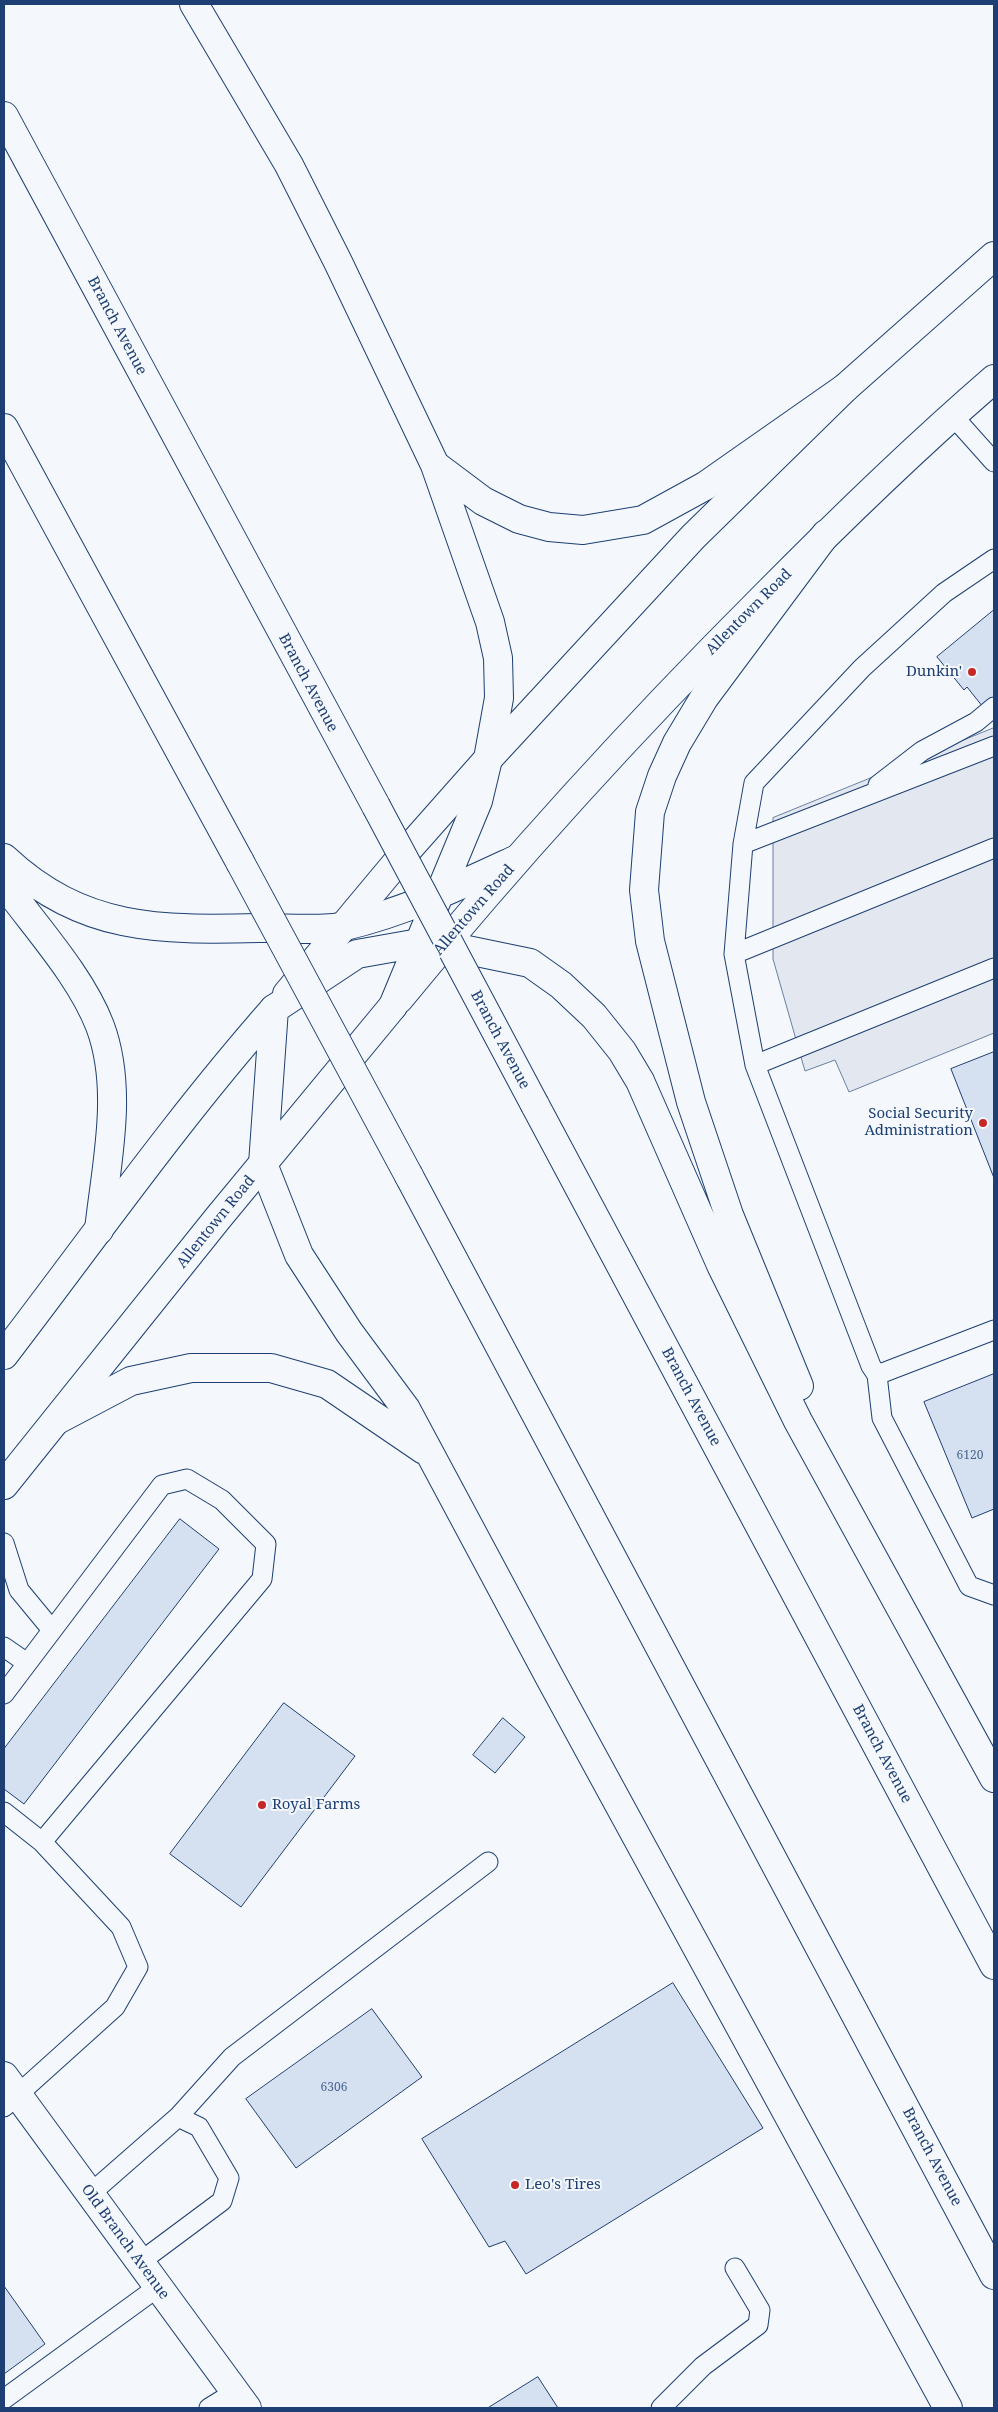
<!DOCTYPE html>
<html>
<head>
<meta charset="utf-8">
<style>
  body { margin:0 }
  #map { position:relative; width:998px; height:2412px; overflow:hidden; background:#f4f7fb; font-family:"Noto Serif",serif }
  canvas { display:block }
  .frame { position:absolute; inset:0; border:5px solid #1d3f73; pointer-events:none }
</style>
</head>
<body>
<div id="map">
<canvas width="998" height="2412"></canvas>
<div class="frame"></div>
</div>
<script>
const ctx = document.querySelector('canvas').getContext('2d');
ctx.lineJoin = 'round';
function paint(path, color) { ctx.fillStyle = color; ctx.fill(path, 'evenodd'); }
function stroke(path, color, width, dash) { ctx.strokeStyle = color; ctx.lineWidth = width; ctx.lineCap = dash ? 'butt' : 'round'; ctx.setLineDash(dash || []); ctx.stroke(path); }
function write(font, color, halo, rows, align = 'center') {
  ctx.font = font + ' "Noto Serif",serif'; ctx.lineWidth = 4; ctx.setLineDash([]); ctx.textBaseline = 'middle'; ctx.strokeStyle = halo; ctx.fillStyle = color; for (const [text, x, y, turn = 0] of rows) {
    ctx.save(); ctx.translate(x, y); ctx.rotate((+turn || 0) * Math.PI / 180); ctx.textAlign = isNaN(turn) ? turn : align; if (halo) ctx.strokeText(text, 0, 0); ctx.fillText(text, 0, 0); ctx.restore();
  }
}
const parking = new Path2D(`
  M994,728V1033L849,1092L835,1060L805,1071L773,959V818Z`);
paint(parking, '#e3e8f0');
stroke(parking, '#687fa3', 1);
const building = new Path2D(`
  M994,610V697L983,707L967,687L964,690L937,657Z
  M994,1052V1178L951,1069Z
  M994,1374V1509L972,1518L924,1402Z
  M180,1519L219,1549L24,1804L4,1789V1749Z
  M284,1703L355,1756L241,1907L170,1854Z
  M503,1718L525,1737L495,1773L473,1755Z
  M673,1983L763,2128L526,2274L505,2241L489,2247L422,2139Z
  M372,2009L422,2077L296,2168L246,2099Z
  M4,2286L45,2344L4,2374Z
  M538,2377L558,2408H488Z`);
paint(building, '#d5e0f0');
stroke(building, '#1d3f73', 1);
const service = new Path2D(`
  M952,415L994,462
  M994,559L944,593L862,668L754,783L743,844L734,954L755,1065L871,1366L877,1375L882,1418L969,1586L994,1595
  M878,785L922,751L976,722L994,707
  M743,844L994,746
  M734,954L994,848
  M755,1065L994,968
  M877,1375L994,1330
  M4,1543L19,1590L52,1630
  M4,1647L27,1663
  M4,1694L162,1485L187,1479L222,1500L266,1544L262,1579L42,1842
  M4,1812L42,1842L121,1927L138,1967L115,2007L4,2107
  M178,2117L232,2057L488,1862
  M90,2194L178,2117L199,2127L229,2178L222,2201L140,2262
  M4,2399L158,2287
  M209,2408L235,2392
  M661,2408L703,2366L758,2325L760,2310L735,2268`);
const secondary = new Path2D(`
  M287,994L403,855L488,759L693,537L845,388L994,256
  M399,999C513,860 635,726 762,599C837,523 913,449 994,379
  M4,2076L247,2408`);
const primary = new Path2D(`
  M4,1355C93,1239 177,1119 274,1009
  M4,1485L218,1218L393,1006`);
const motorway = new Path2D(`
  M194,4L289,165L338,262L435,465L490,622L498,658L499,698L488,759L478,801L393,1006
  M4,116L376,806
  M4,428L240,862
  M435,465L483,501L519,519L549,527L583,530L643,520L705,486L845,388
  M4,858C84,933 163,930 265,928C286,928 326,931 345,926C405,912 461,885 517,859
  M4,879L11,893C41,933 82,979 100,1026C124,1090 106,1165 99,1230
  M535,1105L994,1965
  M409,1176L994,2275
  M799,1386L729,1215L691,1102L650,941L644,890L650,812L662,776L677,743L704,698L826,534
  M57,1420L131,1381L191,1368H271L327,1384L424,1450
  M948,2408L550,1678L406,1409L349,1332L299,1255L263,1164L274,1009L357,954L419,943L443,945L530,963L561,985L594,1016L622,1051L640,1081L721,1265L798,1421L994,1778`);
stroke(service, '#1d3f73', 21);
stroke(secondary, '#1d3f73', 30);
stroke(primary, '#1d3f73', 30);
stroke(motorway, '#1d3f73', 30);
stroke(service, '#f4f7fb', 19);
stroke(secondary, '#f4f7fb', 28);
stroke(primary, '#f4f7fb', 28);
stroke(motorway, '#f4f7fb', 28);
const motorwayBridge = new Path2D(`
  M376,806L535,1105
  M240,862L409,1176`);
stroke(motorwayBridge, '#1d3f73', 30, []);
stroke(motorwayBridge, '#f4f7fb', 28);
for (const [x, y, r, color] of [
  [972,672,5,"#c62828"],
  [983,1123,5,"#c62828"],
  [262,1805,5,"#c62828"],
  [515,2185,5,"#c62828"]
]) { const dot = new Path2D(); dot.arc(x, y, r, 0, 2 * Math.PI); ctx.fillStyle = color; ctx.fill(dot); stroke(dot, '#f4f7fb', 2); }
write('12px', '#4b6792', null, [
  ["6120",970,1456],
  ["6306",334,2088]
]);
write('15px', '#1d3f73', '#f4f7fb', [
  ["Branch Avenue",117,326,62],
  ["Allentown Road",749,612,-45],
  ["Branch Avenue",308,683,62],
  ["Allentown Road",474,910,-49],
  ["Branch Avenue",500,1040,62],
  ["Allentown Road",216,1222,-51],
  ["Branch Avenue",691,1397,62],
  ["Branch Avenue",882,1754,62],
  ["Branch Avenue",932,2157,62],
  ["Old Branch Avenue",125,2242,54]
]);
write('15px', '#1d3f73', '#f4f7fb', [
  ["Dunkin'",962,672],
  ["Social Security",973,1114],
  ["Administration",973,1131],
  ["Royal Farms",272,1805,"left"],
  ["Leo's Tires",525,2185,"left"]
], 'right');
</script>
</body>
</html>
